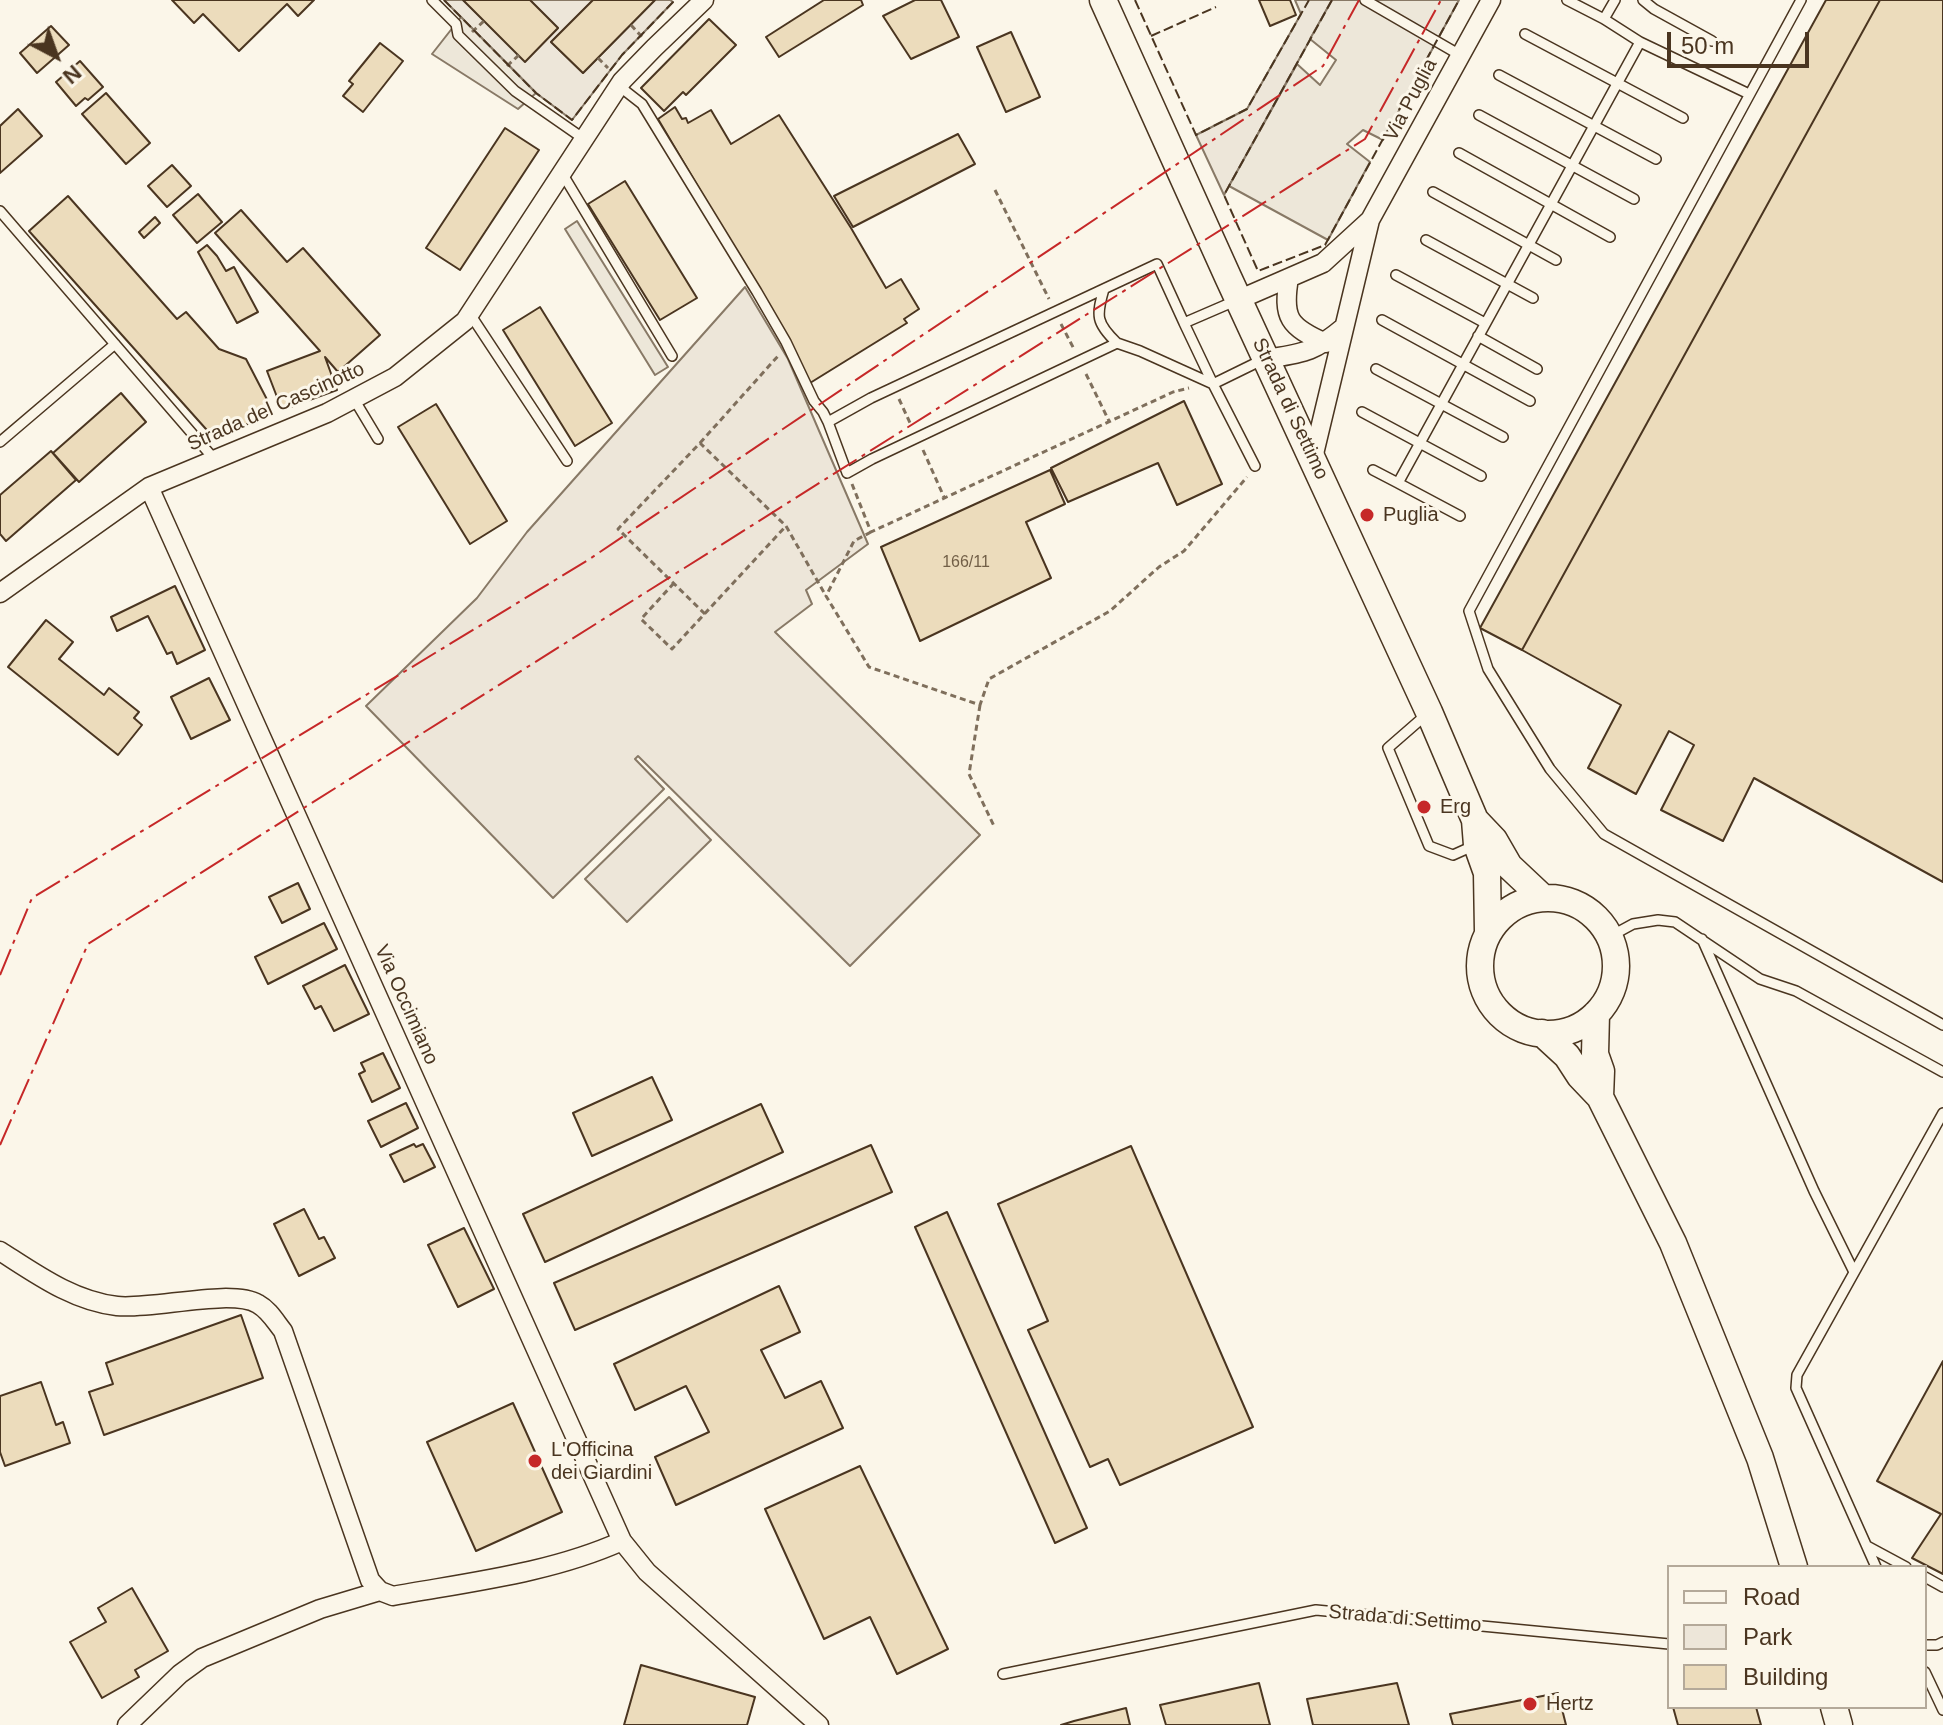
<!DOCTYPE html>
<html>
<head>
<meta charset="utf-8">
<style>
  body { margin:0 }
  #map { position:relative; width:1943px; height:1725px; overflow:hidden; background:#fbf6e9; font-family:Helvetica,sans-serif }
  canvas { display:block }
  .legend { position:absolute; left:1667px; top:1565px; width:260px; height:144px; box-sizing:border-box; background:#fbf6e9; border:2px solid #b4a999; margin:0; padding:10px 14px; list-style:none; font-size:24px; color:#4a3520 }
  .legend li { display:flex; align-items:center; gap:16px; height:40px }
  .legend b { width:40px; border:2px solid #b4a999 }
  .north { position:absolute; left:16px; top:16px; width:80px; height:80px; -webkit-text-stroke:6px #fbf6e9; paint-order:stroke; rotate:139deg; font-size:22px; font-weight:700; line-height:32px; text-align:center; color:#4a3520 }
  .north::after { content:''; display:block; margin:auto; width:28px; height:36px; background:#4a3520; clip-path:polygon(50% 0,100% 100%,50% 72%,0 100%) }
  .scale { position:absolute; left:1667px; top:32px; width:142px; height:36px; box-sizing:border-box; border:4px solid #4a3520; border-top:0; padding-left:10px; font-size:24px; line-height:28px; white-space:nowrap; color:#4a3520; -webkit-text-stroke:6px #fbf6e9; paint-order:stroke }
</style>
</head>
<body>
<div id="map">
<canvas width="1943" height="1725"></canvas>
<ul class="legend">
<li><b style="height:10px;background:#fbf6e9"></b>Road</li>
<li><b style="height:22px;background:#ede6d9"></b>Park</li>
<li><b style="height:22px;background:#ecdcbc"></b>Building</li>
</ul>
<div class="north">N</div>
<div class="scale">50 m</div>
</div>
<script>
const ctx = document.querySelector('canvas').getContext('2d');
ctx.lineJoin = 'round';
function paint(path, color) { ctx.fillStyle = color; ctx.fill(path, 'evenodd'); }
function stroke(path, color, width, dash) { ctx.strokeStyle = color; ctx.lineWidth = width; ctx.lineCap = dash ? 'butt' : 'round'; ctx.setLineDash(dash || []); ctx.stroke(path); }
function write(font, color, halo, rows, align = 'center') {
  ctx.font = font + ' Helvetica,sans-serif'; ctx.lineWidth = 6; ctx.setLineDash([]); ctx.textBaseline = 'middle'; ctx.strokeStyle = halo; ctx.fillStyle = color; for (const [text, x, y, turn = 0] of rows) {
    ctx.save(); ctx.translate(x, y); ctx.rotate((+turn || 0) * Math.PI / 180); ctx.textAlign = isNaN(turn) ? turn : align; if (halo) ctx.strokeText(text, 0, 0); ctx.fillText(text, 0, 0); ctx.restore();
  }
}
const green = new Path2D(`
  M444,0H463L525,61L558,28L530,0H593L551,42L583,73L655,0H670L673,2L622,55L572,120L536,93Z
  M1295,0H1332L1224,195L1196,135L1247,109L1301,14Z
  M745,287L788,359L868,544L806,590L812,604L775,632L980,835L850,966L638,756L635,759L664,789L553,898L366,706L477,598L527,532Z
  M669,797L711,840L627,922L585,879Z`);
paint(green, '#ede6d9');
stroke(green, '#887966', 2);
const parking = new Path2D(`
  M1332,0H1459L1383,140L1363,130L1347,144L1370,162L1328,240L1229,186L1297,64L1320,85L1336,60L1310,39Z
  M461,17L536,93L518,109L432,54Z
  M577,221L668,367L655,375L565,229Z`);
paint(parking, '#ede7d9');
stroke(parking, '#887966', 2);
const building = new Path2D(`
  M172,0H314L298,16L287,4L239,51L203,14L194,23Z
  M463,0H530L558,28L525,62Z
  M593,0H655L583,73L551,42Z
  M824,0H861L863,5L779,57L766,37Z
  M915,0H941L959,37L911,59L883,16Z
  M1259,0H1290L1296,15L1270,26Z
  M1826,0H1880L1522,650L1480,628Z
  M1880,0H1943V882L1754,778L1723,841L1661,810L1694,745L1669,731L1636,794L1588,768L1621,705L1522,650Z
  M709,19L736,45L686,95L683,92L664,111L641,88Z
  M51,26L69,45L37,73L20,53Z
  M1011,32L1040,97L1006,112L977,47Z
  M380,43L403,61L363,112L343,96L353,84L349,81Z
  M80,61L103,87L88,100L85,98L76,106L56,82Z
  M106,93L150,143L126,164L82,114Z
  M675,107L682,119L686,118L688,123L711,110L731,144L779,115L851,228L886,288L901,279L919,309L904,319L907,323L810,383L788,339L658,119Z
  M18,109L42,136L0,173V126Z
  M505,128L539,150L460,270L426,248Z
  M958,134L975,164L853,227L834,196Z
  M172,165L191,186L167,207L148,186Z
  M625,181L697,298L660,320L588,204Z
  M198,194L222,222L197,243L173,215Z
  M68,196L177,319L186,312L219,349L246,359L274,413L214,438L29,231Z
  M241,210L287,262L303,248L380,335L338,372L325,357L337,390L282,410L267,371L320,351L215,233Z
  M155,217L160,223L144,238L139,232Z
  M207,245L217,256L226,271L234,267L258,312L237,323L198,252Z
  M540,307L612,423L575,446L503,330Z
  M121,393L146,422L79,482L53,453Z
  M1184,401L1222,484L1177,505L1158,463L1068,502L1051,468Z
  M436,404L507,521L470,544L398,427Z
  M51,451L76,480L6,541L0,534V495Z
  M1050,470L1065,504L1026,522L1051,578L920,641L881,547Z
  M175,586L205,650L177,664L172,652L167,654L148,616L117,631L111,617Z
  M46,620L73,642L59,659L104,695L109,688L139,712L134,718L142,725L118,755L8,667Z
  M209,678L230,720L191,739L171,697Z
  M298,883L310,909L282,923L269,897Z
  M324,923L337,949L268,984L255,957Z
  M345,965L369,1014L334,1031L321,1006L315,1009L303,986Z
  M383,1053L400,1088L372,1102L359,1074L365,1071L361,1063Z
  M652,1077L672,1120L592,1156L573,1113Z
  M406,1103L418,1128L381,1147L368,1121Z
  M761,1104L783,1152L545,1262L523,1214Z
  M414,1144L416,1147L423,1144L435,1167L404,1182L390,1155Z
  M871,1145L892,1192L575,1330L554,1283Z
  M1131,1146L1253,1427L1120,1485L1108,1459L1090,1467L1028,1330L1048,1321L998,1204Z
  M304,1209L319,1239L324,1237L335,1258L299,1276L274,1224Z
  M947,1212L1087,1528L1055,1543L915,1227Z
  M464,1228L494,1289L458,1307L428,1245Z
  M779,1286L800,1332L761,1350L785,1398L821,1381L843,1428L676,1505L655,1457L709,1432L686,1386L635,1410L614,1364Z
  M241,1315L263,1378L104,1435L89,1392L113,1384L106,1363Z
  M1943,1361V1574L1912,1558L1941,1514L1877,1481Z
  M41,1382L56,1425L63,1422L70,1443L5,1466L0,1452V1396Z
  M513,1403L562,1512L476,1551L427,1442Z
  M860,1466L948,1649L897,1674L870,1617L824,1639L765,1509Z
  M132,1588L168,1651L135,1670L139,1677L102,1698L70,1642L106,1622L98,1608Z
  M641,1665L755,1697L747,1725H624Z
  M1259,1683L1270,1725H1166L1160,1705Z
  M1397,1683L1409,1725H1313L1307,1699Z
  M1558,1693L1566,1725H1453L1450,1714Z
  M1673,1707H1756L1761,1725H1678Z
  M1126,1708L1130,1725H1061L1074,1721Z`);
paint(building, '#ecdcbc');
stroke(building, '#4a3520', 2);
const lane = new Path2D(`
  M432,0L456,24L458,35L515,91L584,139
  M1365,0L1460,55
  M1567,0L1604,19L1640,42L1749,94
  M1643,0L1654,9L1712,41
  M1801,0L1469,611L1488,669L1550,769L1604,834L1943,1025
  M1604,19L1615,0
  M1525,34L1683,118
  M1499,75L1656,159
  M619,86L642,104L757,292L786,342L814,401L823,412L828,422
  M1479,115L1634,199
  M1459,153L1610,237
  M562,173L672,356
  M1433,192L1556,260
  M0,211L215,460
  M1426,240L1533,298
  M1396,275L1485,323
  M1104,289C1096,316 1096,323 1117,343
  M1235,301L1184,323L1157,264L871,398L828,422L847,473L872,459L1117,343L1140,351L1213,384L1264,359
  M470,314L567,461
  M1382,320L1530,401
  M1184,323L1213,384L1255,466
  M1478,336L1537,369
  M1376,369L1503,437
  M354,399L378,439
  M1362,412L1481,476
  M0,442L115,344
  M1373,470L1398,483L1640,42
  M1398,483L1460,516
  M1427,714L1388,748L1429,846L1453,855L1473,846
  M1609,937L1633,924L1658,920L1675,922L1760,979L1796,991L1943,1072
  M1702,939L1814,1191L1854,1272
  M1867,1546L1906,1567
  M1876,1567L1796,1388L1797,1375L1943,1113
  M1925,1577L1943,1587
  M1925,1645H1937L1943,1642
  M1925,1672L1943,1710
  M1003,1674L1316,1610L1669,1644`);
const street = new Path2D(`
  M1289,278C1282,318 1289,327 1326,343
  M1238,300L1323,263L1370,220
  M1266,359C1304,353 1313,353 1344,327
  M1313,458L1370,220L1491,0
  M149,487L622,1541
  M0,593L149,487L327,413L395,377L465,321L622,81L654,48L704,0
  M0,1251C36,1274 73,1301 117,1306C152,1310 231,1288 258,1304C269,1310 275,1321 283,1331L370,1580L380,1591L393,1596C470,1582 551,1573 622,1541L647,1572L819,1725
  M127,1725L180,1674L202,1658L320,1609L380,1591`);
const primary = new Path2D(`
  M1103,0L1228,277L1429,712L1475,820L1477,845L1487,873L1488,931
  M1475,820L1494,840L1509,866L1542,897
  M1480 966a68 68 0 1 1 136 0a68 68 0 1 1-136 0Z
  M1596,1014L1595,1054L1601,1071L1600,1097
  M1542,1033L1567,1056L1580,1076L1600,1097L1673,1243L1760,1458L1794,1567
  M1834,1707L1839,1725`);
stroke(lane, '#4a3520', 12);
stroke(street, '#4a3520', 21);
stroke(primary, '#4a3520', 29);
stroke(new Path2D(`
  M631,25L642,37
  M472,32L484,21
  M598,58L608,68
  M507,66L519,55
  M995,190L1049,299
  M1061,324L1074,349
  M1086,374L1109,421
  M899,399L911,425
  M700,443L778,356
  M923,450L944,497
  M852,484L871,532L1173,392L1189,388
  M871,532L854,541L826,596L869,667L980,705L989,679L1110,611L1159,567L1184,551L1247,477
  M674,583L641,619L672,649L786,526
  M705,614L618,529L700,443L786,526L826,596
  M980,705L969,774L994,826`), '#7f6f5c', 3, [6, 4]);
stroke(lane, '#fbf6e9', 9);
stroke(street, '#fbf6e9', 18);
stroke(primary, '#fbf6e9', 26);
stroke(new Path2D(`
  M444,0L536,93L572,120L622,55L675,0
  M1135,0L1196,135L1247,109L1309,0
  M1332,0L1224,195L1258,271L1325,245L1459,0
  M1151,36L1216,7`), '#4a3520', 2, [10, 4]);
stroke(new Path2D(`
  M0,975L32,898L588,560L1323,66L1359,0
  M0,1145L88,944L1365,139L1441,0`), '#c62828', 2, [28, 6, 4, 6]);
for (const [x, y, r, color] of [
  [1367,515,8,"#c62828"],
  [1424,807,8,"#c62828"],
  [535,1461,8,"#c62828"],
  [1530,1704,8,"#c62828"]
]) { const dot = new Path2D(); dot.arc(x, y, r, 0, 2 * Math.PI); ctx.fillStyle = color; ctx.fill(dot); stroke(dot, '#fbf6e9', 3); }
write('16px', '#725f47', null, [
  ["166/11",966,563]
]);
write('20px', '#4a3520', '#fbf6e9', [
  ["Via Puglia",1411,100,-62],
  ["Strada del Cascinotto",276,407,-24],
  ["Strada di Settimo",1290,409,65],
  ["Via Occimiano",406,1005,66],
  ["Strada di Settimo",1405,1619,5]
]);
write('20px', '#4a3520', '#fbf6e9', [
  ["Puglia",1383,515],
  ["Erg",1440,807],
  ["L'Officina",551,1450],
  ["dei Giardini",551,1473],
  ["Hertz",1546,1704]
], 'left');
</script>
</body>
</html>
